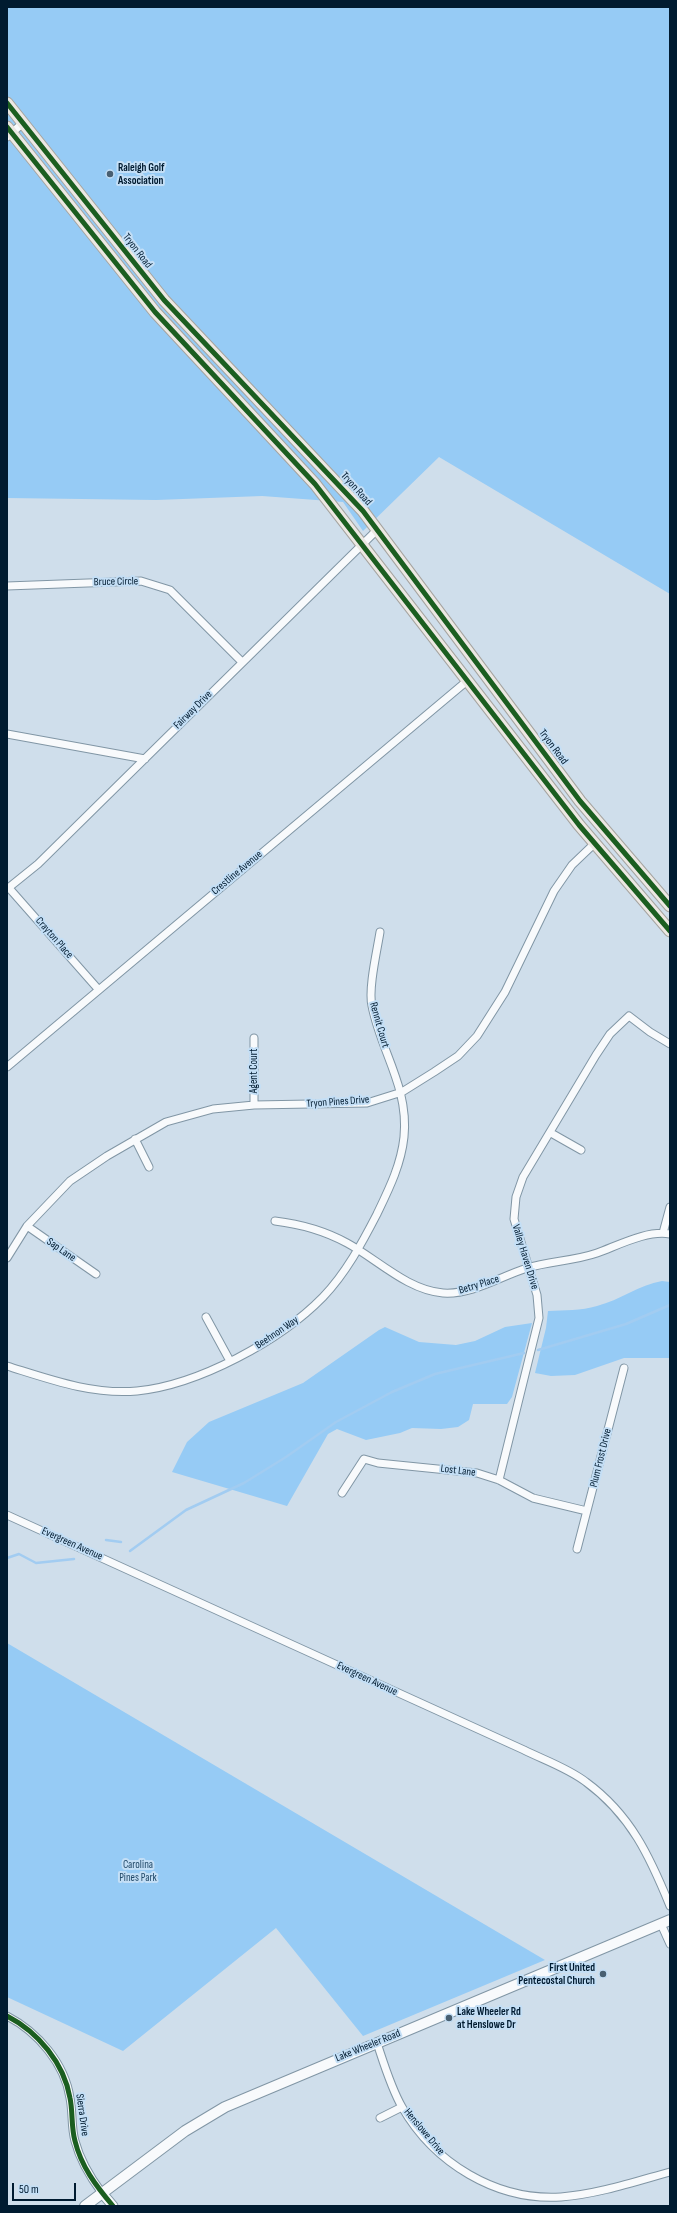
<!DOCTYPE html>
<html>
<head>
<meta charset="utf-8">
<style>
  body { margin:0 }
  #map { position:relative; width:677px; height:2213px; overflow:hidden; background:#cfdeeb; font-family:"Sofia Sans Condensed",sans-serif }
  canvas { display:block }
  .frame { position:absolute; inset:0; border:8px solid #001b30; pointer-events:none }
  .scale { position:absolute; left:12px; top:2183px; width:64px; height:18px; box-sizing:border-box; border:2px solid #001b30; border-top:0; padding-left:5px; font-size:12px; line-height:14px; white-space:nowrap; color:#001b30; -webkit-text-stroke:3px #c4dff6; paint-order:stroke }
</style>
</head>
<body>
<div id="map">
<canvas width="677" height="2213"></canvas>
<div class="frame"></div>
<div class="scale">50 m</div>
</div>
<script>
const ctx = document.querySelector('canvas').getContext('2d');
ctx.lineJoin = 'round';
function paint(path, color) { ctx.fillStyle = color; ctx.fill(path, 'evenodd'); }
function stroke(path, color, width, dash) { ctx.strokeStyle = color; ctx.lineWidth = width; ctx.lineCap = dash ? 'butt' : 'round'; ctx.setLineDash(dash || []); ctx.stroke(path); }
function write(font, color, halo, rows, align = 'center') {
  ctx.font = font + ' "Sofia Sans Condensed",sans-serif'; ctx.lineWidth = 4; ctx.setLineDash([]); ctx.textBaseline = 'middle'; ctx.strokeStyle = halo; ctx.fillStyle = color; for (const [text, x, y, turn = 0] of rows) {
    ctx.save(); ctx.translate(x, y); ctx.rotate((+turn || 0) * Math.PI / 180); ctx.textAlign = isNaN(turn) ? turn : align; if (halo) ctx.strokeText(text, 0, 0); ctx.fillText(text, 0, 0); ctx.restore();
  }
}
paint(new Path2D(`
  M7,7H670V594L439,457L363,531L343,502L262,496L156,500L7,498Z
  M662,1281L670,1282V1358H624L575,1375L551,1376L535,1373L546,1328L548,1311C564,1310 581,1311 597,1306C620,1300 639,1285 662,1281Z
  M532,1323L512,1397L507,1404H473L469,1420L458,1427L441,1429L412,1428L400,1433L366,1440L337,1429L328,1434L287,1506L172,1472L187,1442L209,1422L303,1383L379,1330L385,1327L419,1342L456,1345L475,1341L505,1327Z
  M7,1643L545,1960L363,2036L276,1928L123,2051L7,1997Z`), '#96cbf5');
stroke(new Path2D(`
  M538,1350L626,1324L670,1305
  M106,1540L121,1542
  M130,1551L186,1510L244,1483L286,1457L336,1422L392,1392L435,1374L524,1353
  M7,1558L19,1554L36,1563L74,1559`), '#a2ccf1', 2.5);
const minor = new Path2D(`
  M7,137L23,123
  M7,586L141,581L170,590L241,661
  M7,734L145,759
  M9,888L98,989
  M7,889L38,864L378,529
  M254,1038V1105
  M7,1067L467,681
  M551,1133L581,1150
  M135,1139L149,1167
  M275,1221C300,1224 325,1231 347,1243C377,1259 407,1290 443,1293C472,1295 499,1277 527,1268C550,1261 574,1261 597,1253C619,1245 647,1230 670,1234
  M27,1226L96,1274
  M663,1233L670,1207
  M7,1258L27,1226L70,1181L107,1156L166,1122L213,1109L254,1105L367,1103L402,1092L434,1072L458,1056L477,1036L505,992L554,891L572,865L595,843
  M206,1317L230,1361
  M7,1366C49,1379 92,1395 137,1391C198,1385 280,1341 323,1297C346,1273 362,1243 377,1214C389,1189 401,1165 404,1137C409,1087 381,1052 372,1006C368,989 377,951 380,932
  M499,1480L539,1318L537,1295L514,1219L516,1197L523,1177L596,1055L610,1034L629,1016L650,1032L670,1044
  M342,1493L364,1459L378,1463L477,1473L499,1480L533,1498L587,1511
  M7,1515L524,1750C544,1760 568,1768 586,1782C631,1815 650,1857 670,1906
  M577,1549L624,1368
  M661,1924L670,1944
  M7,2016C38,2032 65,2064 70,2098C73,2113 71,2127 75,2141C80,2160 90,2177 102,2193
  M377,2043C384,2064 391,2088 402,2107C434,2163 496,2201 561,2197C598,2194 634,2182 670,2172
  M380,2118L402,2107`);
const tertiary = new Path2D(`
  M102,2193L113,2206`);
const secondary = new Path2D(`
  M85,2206L185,2131L225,2107L670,1920`);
const primary = new Path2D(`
  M7,103L164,300L363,511L580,801L670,906
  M7,127L155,312L315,484L579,825L670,931`);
stroke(minor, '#8196a5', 9);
stroke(tertiary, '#8196a5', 11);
stroke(secondary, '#8196a5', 12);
stroke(primary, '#a6a4a0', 13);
stroke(minor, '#f8fafc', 7);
stroke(tertiary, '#f8fafc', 9);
stroke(secondary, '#f8fafc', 10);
stroke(primary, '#ece8e3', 11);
stroke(new Path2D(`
  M7,103L164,300L363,511L580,801L670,906
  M7,127L155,312L315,484L579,825L670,931
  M7,2016C38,2032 64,2063 70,2098C73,2112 71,2127 75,2141C81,2166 96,2186 113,2206`), '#1b5e20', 5);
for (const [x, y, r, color] of [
  [110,174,4,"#485f71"],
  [603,1974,4,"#485f71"],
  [449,2018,4,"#485f71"]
]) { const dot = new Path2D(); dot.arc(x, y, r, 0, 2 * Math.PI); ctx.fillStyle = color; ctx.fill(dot); stroke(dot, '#c4dff6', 1.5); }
write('bold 11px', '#001b30', '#c4dff6', [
  ["Raleigh Golf",118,168],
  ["Association",118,181],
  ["First United",595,1968,"right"],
  ["Pentecostal Church",595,1981,"right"],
  ["Lake Wheeler Rd",457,2012],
  ["at Henslowe Dr",457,2025]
], 'left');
write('11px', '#001b30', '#c4dff6', [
  ["Tryon Road",137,251,52],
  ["Tryon Road",356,489,48],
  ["Bruce Circle",116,582,-1],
  ["Fairway Drive",193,710,-45],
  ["Tryon Road",553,747,53],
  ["Crestline Avenue",237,873,-40],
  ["Crayton Place",54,938,49],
  ["Rennit Court",379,1025,74],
  ["Agent Court",254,1071,-90],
  ["Tryon Pines Drive",338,1102,-4],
  ["Sap Lane",61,1250,35],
  ["Valley Haven Drive",525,1257,73],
  ["Betry Place",479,1285,-17],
  ["Beehnon Way",277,1333,-34],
  ["Plum Frost Drive",601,1458,-76],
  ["Lost Lane",458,1471,7],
  ["Evergreen Avenue",72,1544,24],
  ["Evergreen Avenue",367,1679,25],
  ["Lake Wheeler Road",368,2046,-22],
  ["Sierra Drive",82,2115,82],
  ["Henslowe Drive",424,2132,50]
]);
write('11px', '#214968', '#c4dff6', [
  ["Carolina",138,1865],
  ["Pines Park",138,1878]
]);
</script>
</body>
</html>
